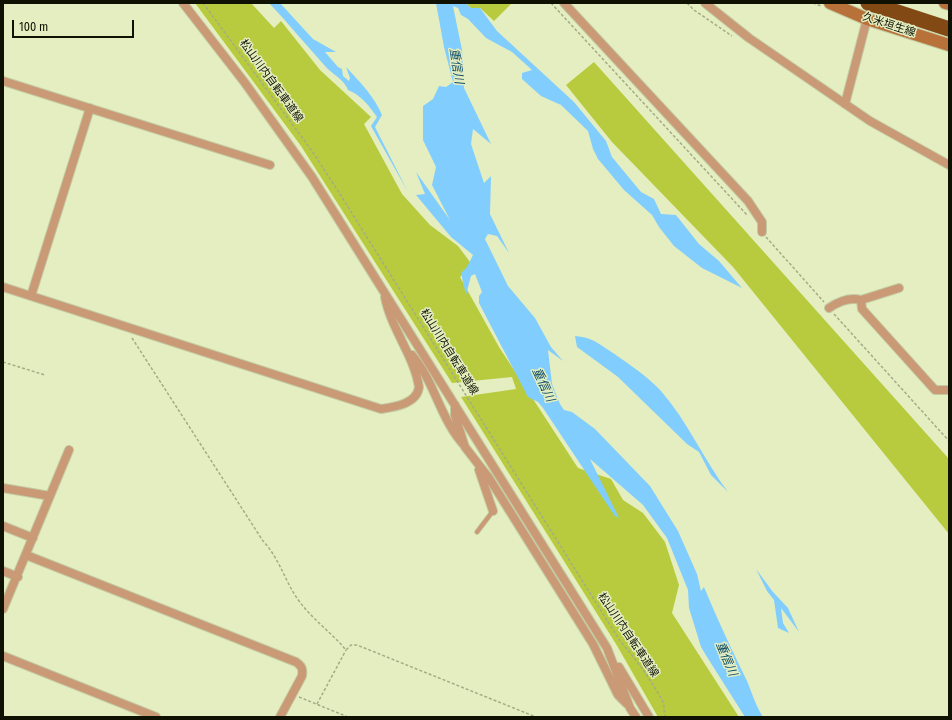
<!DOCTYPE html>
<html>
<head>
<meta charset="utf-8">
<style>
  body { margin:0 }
  #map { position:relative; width:952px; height:720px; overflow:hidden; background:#e5eec0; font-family:"Fira Sans Condensed",sans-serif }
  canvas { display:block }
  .frame { position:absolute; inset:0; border:4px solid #0f1203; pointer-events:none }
  .scale { position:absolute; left:12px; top:20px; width:122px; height:18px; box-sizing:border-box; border:2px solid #0f1203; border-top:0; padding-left:5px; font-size:12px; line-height:14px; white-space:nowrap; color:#0f1203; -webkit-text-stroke:3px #e5eec0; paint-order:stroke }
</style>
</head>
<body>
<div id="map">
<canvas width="952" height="720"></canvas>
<div class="frame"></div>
<div class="scale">100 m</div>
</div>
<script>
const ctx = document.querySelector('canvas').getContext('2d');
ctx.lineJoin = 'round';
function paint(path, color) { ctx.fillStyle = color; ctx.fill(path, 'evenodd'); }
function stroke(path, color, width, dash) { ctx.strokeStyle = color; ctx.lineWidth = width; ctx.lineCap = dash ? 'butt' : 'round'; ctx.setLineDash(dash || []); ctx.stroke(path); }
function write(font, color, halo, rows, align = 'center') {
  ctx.font = font + ' "Fira Sans Condensed","Noto Sans JP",sans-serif'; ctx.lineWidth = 3; ctx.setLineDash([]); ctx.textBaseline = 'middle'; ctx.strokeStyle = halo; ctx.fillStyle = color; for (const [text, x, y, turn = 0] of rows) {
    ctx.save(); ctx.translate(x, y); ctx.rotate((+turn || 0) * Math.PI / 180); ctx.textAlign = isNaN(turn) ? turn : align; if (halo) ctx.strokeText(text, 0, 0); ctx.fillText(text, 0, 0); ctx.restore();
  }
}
paint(new Path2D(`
  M195,3H251L274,28L281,21L320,70L371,117L364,124L402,194L430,225L458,246L473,266L460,277L499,347L578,468L611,479L623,500L643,513L665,542L679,585L672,613L739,717H658L616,644L461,397L516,389L512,377L452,383L301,146Z
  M465,3H512L494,21L480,8H471Z
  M594,62L949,459V534L733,267L612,142L566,85Z`), '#b8cb3e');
paint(new Path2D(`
  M269,3H280L313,39L336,52H325L338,67L342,69L343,76L349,81L350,78L346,67C360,82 374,96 382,115L375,127L408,192L371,126L377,117C370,107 360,94 348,90C344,79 333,75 325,66C306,45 288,23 269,3Z
  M436,3H465L471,8H480L497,31L574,102L606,141L612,157L641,192L654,199L661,214L676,215L699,244L719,261L742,288L702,268L674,246L659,227L652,215L624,190L598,159L593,149L588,131L561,105L541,96L522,79V73L532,70L512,52L486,38L468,19L461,15L458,8L453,6L462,50L464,88L491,144L473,129L471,144L484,183L491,176L490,214L509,253L497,236L488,234L485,239L508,286L535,318L551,347L563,361L548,350L552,384L560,404L564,410L572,412L595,429L650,486L678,531L697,574L701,591L704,587C717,619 732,650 747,681C752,693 756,706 763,717H745L707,657L701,647L689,608L688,590L667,538L643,505L590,459L619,518L615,516L543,408L538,402L528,397L479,303V296L482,292L475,274L471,276L466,295L461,273L467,267L473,255L451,237L416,195L425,194L416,172L450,220L432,185L436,167L423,140V106L433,99L439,86L446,87L453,82L444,47Z
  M575,336C592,337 599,344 613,353C629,364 647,376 661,391C688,422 704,460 728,492L711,475L699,452L687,444L618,377L577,347Z
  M756,569L773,592L788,608L799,632L781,608L783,623L789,633L778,628L774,600L767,591Z`), '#81cefe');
const lane = new Path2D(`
  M477,532L493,511`);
const street = new Path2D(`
  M183,3L245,83L312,177L607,648L630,708L636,717
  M564,3L748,201L762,222V232
  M705,3L749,38L870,121L949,165
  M3,81L270,165
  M845,104L867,19
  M3,287L381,409C394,407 417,404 419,387C414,355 391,329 385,297
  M31,296L90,108
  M861,300L899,288
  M829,308C838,302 850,297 861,300L862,309L935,390H949
  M412,355C435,382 440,419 464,445
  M455,405V416L465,447L489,478L593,644L618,695L627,704
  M479,470L493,511
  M3,488L50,496
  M3,526L33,538
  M26,555L296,662C302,666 303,669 302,676L280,717
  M3,571L18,577
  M3,609L69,450
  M3,656L156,717
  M619,667L649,717`);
const secondary = new Path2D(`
  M830,3L867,19L949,45
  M945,3L949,4`);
const highway = new Path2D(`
  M897,12L949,29`);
stroke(lane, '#c3cba2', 5.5);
stroke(street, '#c3cba2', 10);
stroke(secondary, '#c3cba2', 14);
stroke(highway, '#c3cba2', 16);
stroke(new Path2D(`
  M203,3L312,151L338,191L620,641C637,660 651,680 663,702C665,707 663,712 666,717
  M551,3L747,215
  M687,3L694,10L732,36
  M813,3L821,6
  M766,237L824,302
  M834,314L949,441
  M132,338L263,541C280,559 285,582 299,601C313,620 332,633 346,650L351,645H357L536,717
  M3,362L45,375
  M299,697L348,717
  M317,704L346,650`), '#a4ab87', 1.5, [3, 2]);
stroke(lane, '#ca9976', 4);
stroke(street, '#ca9976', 8);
stroke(secondary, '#b87138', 12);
stroke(highway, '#834915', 15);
const highwayBridge = new Path2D(`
  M868,3L897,12`);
stroke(highwayBridge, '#c3cba2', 16, []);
stroke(highwayBridge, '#834915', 15);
write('11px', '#0f1203', '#e5eec0', [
  ["久米垣生線",889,25,18],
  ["松山川内自転車道線",271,81,54],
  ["松山川内自転車道線",449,352,58],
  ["松山川内自転車道線",628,635,56]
]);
write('italic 12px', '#084968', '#e5eec0', [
  ["重信川",456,66,81],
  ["重信川",543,385,65],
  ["重信川",726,659,67]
]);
</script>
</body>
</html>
